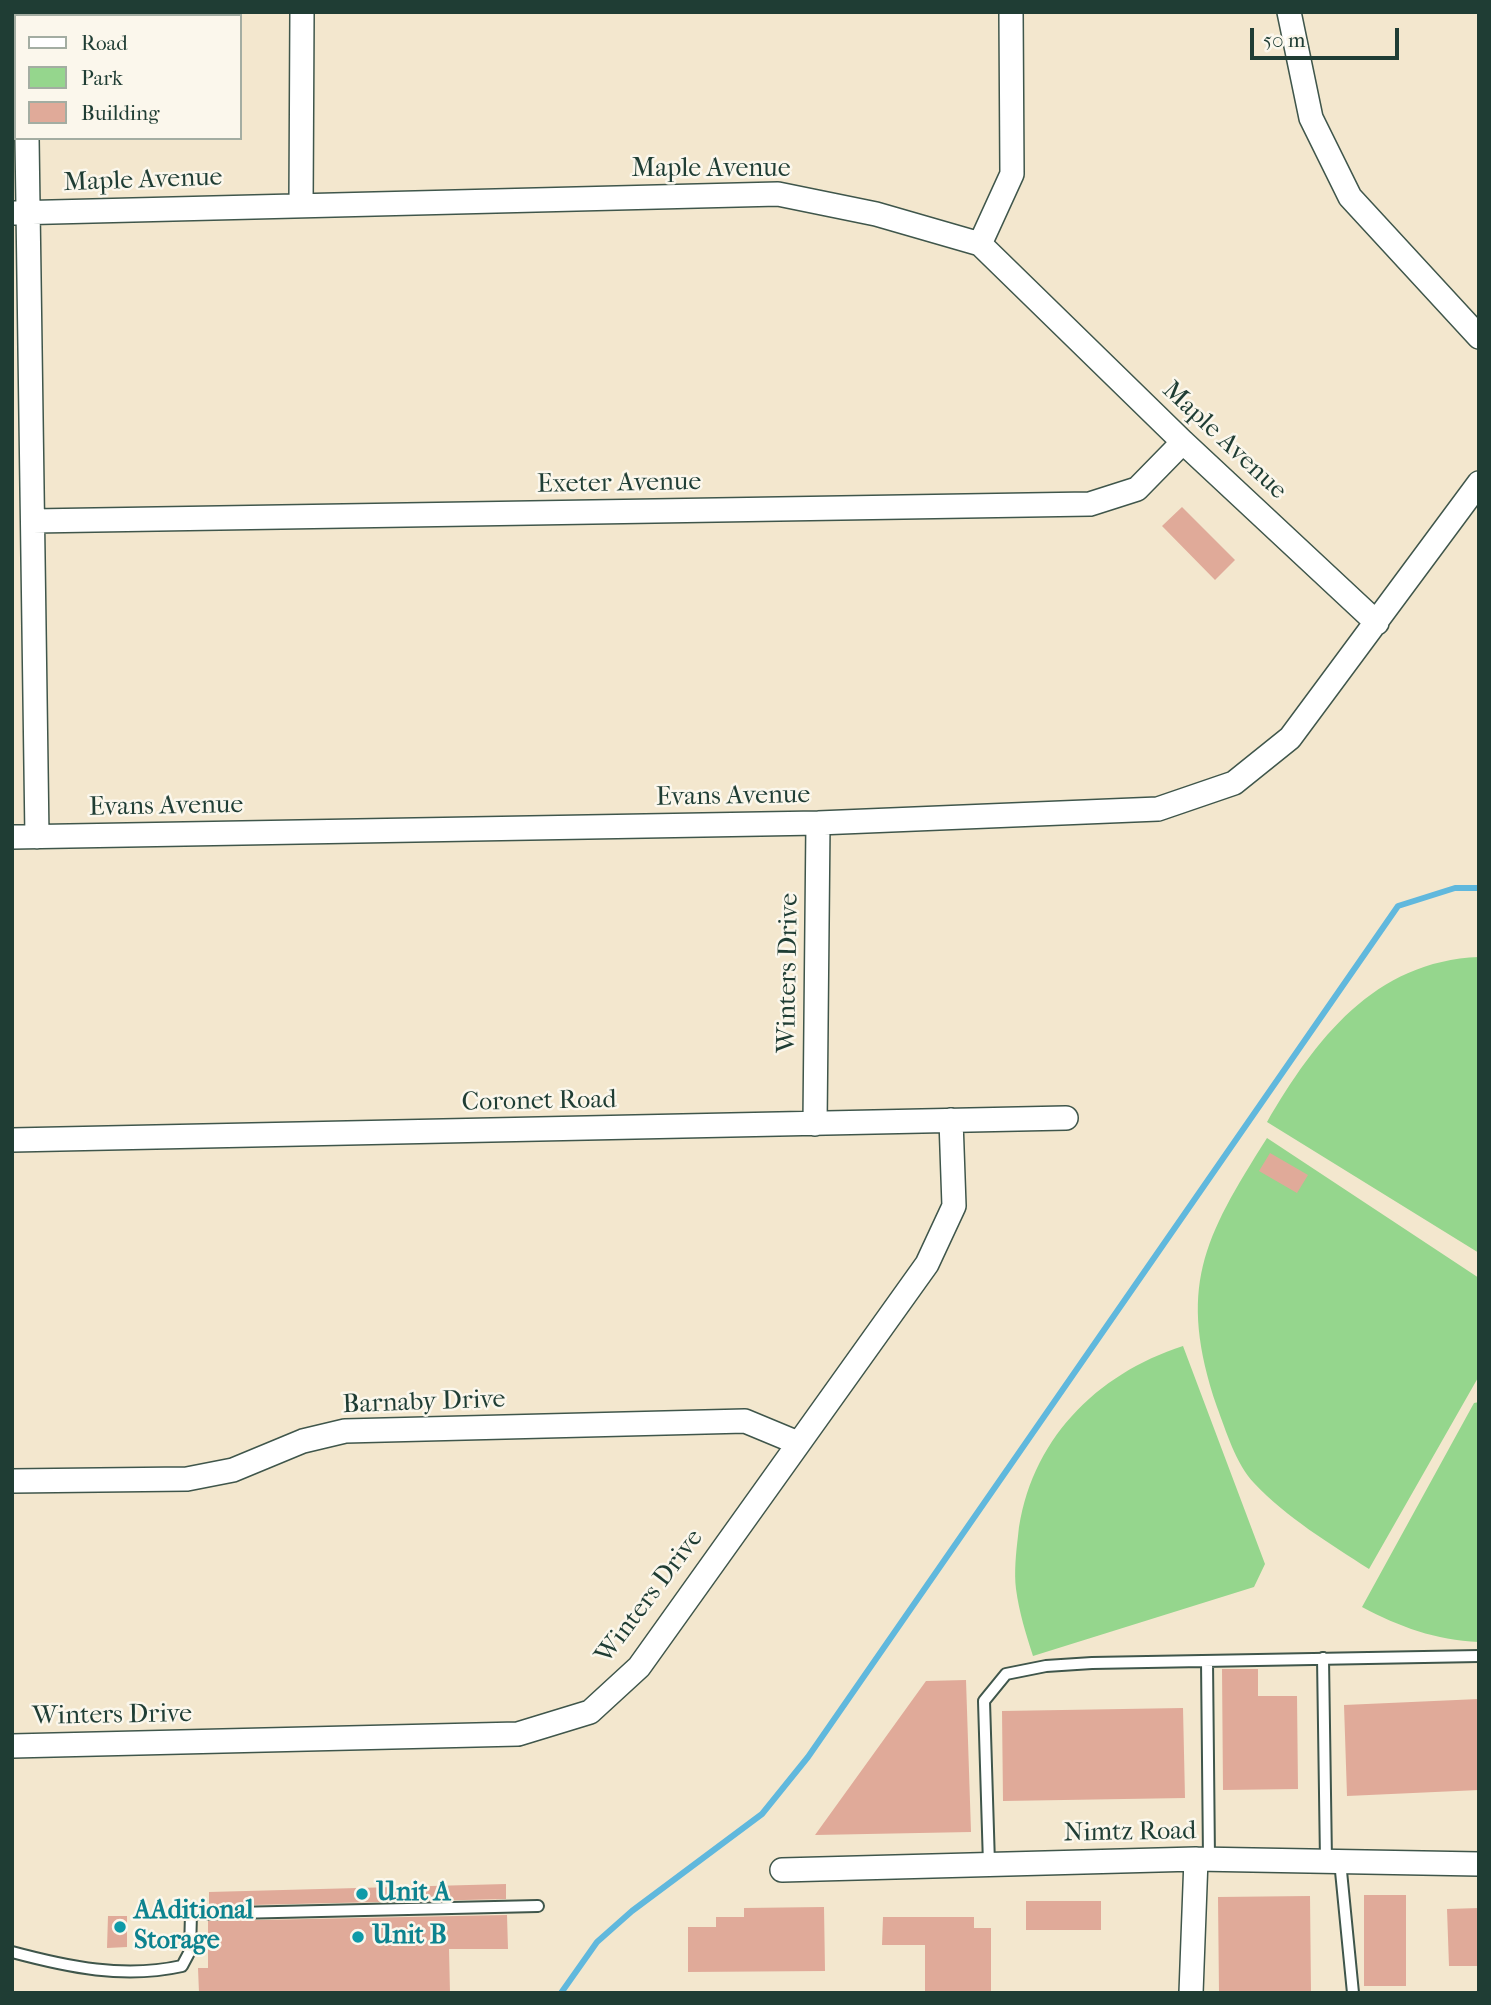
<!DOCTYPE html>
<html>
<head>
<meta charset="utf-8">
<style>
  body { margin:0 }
  #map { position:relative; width:1491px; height:2005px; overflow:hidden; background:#f3e7ce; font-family:"IM FELL French Canon",serif }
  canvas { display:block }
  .frame { position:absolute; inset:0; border:14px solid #1f3d34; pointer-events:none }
  .legend { position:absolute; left:14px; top:14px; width:228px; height:126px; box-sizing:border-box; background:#fbf7ec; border:2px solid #a3ada2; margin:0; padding:9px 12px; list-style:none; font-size:21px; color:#1f3d34 }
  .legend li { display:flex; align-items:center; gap:14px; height:35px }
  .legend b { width:35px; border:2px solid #a3ada2 }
  .scale { position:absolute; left:1250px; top:28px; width:149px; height:32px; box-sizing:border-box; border:4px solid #1f3d34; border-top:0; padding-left:9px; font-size:21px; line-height:24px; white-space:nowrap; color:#1f3d34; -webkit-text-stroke:5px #fbf7ec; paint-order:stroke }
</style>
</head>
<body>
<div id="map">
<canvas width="1491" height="2005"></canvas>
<div class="frame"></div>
<ul class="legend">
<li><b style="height:9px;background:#fff"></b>Road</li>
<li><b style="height:19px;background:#95d68d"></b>Park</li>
<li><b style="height:19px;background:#e0aa99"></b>Building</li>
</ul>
<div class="scale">50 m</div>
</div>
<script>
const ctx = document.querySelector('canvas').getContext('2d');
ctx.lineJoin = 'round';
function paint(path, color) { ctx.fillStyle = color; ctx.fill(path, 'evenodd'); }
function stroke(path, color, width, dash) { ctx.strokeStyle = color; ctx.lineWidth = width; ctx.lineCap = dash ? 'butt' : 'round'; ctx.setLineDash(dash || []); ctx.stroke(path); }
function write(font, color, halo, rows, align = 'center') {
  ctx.font = font + ' "IM FELL French Canon",serif'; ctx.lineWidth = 5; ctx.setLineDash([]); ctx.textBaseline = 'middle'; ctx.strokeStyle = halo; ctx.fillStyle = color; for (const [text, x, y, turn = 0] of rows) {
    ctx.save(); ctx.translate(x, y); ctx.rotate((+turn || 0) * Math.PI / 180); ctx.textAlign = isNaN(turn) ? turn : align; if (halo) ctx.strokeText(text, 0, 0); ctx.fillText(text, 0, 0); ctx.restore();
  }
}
paint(new Path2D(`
  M1479,957V1253L1267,1122C1315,1040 1374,961 1479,957Z
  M1267,1138L1479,1278V1376L1369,1569C1329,1543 1287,1518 1254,1483C1236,1464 1226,1431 1217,1407C1177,1288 1203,1239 1267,1138Z
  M1183,1346L1265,1564L1254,1587L1033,1656C1026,1634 1019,1612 1016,1589C1014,1572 1016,1553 1018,1536C1029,1441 1096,1374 1183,1346Z
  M1479,1402V1642C1435,1640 1400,1627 1362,1607L1474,1403Z`), '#95d68d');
stroke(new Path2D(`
  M561,1993L597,1942L632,1911L762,1814L808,1757L1398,906L1455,888H1479`), '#60b8dd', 6);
paint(new Path2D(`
  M1182,507L1235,560L1215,580L1162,526Z
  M1270,1153L1308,1175L1297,1193L1259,1171Z
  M1222,1669H1258V1696H1297L1298,1789L1223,1790Z
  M966,1680L971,1832L815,1835L926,1681Z
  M1479,1699V1790L1347,1796L1344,1705Z
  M1183,1708L1185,1798L1003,1801L1002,1711Z
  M506,1884V1899L209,1906V1892Z
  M1364,1895H1406V1986H1364Z
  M1310,1896L1311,1993H1219L1218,1897Z
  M1026,1901H1101V1930H1026Z
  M824,1907L825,1971L688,1972V1927H716V1917H744V1908Z
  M1479,1908V1966H1449L1447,1909Z
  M507,1915L508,1949H449L450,1993H199L198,1968H208V1921Z
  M108,1916H127V1947L107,1948Z
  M883,1917H974V1928H991V1993H925V1945H882Z`), '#e0aa99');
const service = new Path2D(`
  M1323,1658L1326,1861
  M1207,1661L1209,1859
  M1340,1861L1353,1993
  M989,1864L984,1701L1006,1674L1046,1666L1092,1663L1479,1656
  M12,1952C68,1967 124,1979 182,1966L190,1951L191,1914L538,1906`);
const minor = new Path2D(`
  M25,12V16
  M1289,12L1311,118L1350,197L1479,337
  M27,138L37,837
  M301,205L302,12
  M12,213L778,194L876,214L980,244L1183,442L1377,623
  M980,244L1012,174L1011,12
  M33,521L1090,504L1137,489L1183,442
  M12,837L818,823L1158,809L1234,783L1290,738L1479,483
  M815,1124L818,823
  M12,1140L1066,1118
  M12,1481L187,1479L233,1470L303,1441L345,1431L745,1421L798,1443
  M12,1746L518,1734L590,1712L639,1667L927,1264L954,1206L951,1120
  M782,1870L1196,1859L1479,1864
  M1191,1993L1196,1859`);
stroke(service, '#3f564b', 14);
stroke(minor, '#3f564b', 26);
stroke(service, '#fff', 10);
stroke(minor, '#fff', 23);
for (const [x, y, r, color] of [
  [362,1894,7,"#0f9aa8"],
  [120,1927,7,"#0f9aa8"],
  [358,1937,7,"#0f9aa8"]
]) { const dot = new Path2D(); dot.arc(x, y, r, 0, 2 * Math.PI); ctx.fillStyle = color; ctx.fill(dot); stroke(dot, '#fbf7ec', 2.5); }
write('26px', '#1f3d34', '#fbf7ec', [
  ["Maple Avenue",711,170],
  ["Maple Avenue",143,181,-2],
  ["Maple Avenue",1224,441,43],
  ["Exeter Avenue",619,484,-1],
  ["Evans Avenue",733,797,-1],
  ["Evans Avenue",166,807,-1],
  ["Winters Drive",789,973,-89],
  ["Coronet Road",539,1102,-1],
  ["Barnaby Drive",424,1403,-2],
  ["Winters Drive",650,1597,-53],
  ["Winters Drive",112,1716,-1],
  ["Nimtz Road",1130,1833,-1]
]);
write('bold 26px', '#0d838f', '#fbf7ec', [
  ["Unit A",376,1894],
  ["AAditional",134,1912],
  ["Storage",134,1942],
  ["Unit B",372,1937]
], 'left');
</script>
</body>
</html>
